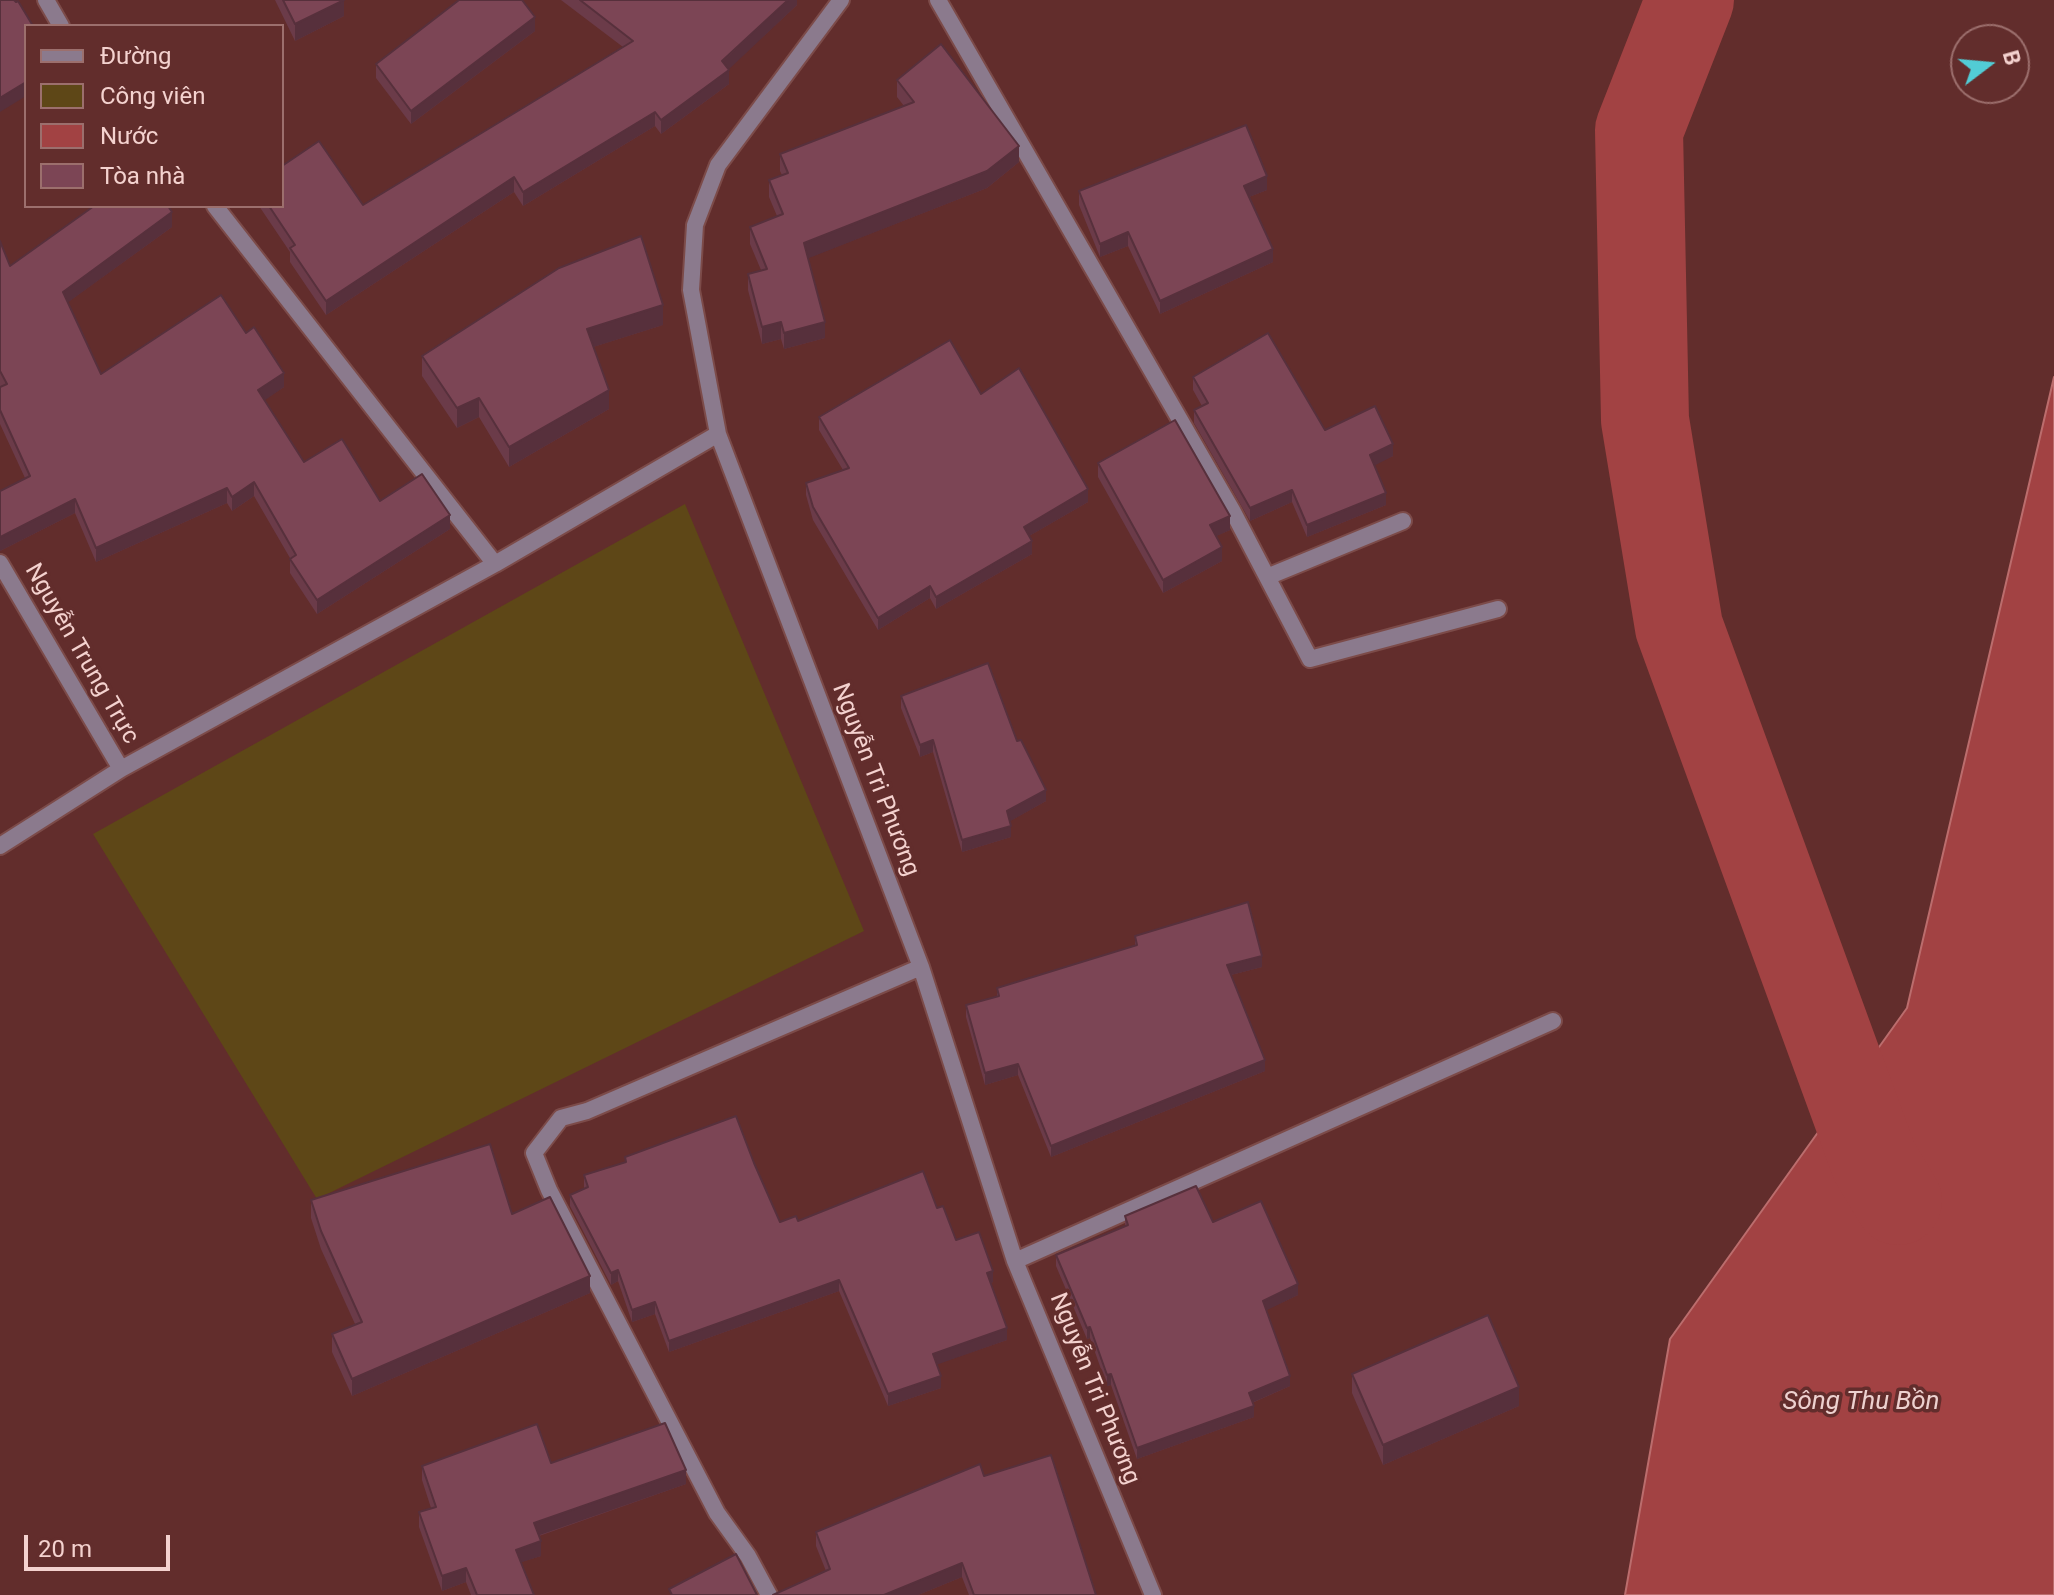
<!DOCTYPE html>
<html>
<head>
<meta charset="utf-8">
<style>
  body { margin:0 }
  #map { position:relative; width:2054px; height:1595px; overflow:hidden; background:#622d2c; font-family:Roboto,sans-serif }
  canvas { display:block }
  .legend { position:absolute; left:24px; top:24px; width:260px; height:184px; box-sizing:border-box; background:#622d2c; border:2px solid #9c6f6d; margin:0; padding:10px 14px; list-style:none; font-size:24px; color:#f4d2cf }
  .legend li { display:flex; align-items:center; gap:16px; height:40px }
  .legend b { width:40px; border:2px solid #9c6f6d }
  .north { position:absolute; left:1950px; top:24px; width:80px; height:80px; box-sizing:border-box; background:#622d2c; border:2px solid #9c6f6d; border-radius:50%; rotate:74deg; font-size:22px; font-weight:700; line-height:32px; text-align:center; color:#f4d2cf }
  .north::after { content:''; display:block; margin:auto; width:28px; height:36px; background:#52ccd5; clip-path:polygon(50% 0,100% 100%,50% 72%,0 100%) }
  .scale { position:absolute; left:24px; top:1535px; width:146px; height:36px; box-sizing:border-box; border:4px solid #f4d2cf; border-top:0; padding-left:10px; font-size:24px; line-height:28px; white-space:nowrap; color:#f4d2cf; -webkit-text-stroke:6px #622d2c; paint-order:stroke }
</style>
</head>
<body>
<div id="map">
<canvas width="2054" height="1595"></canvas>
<ul class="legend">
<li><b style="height:10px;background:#8b7a8d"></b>Đường</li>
<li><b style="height:22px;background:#5e4717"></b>Công viên</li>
<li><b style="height:22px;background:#a24243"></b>Nước</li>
<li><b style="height:22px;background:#7c4555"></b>Tòa nhà</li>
</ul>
<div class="north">B</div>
<div class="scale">20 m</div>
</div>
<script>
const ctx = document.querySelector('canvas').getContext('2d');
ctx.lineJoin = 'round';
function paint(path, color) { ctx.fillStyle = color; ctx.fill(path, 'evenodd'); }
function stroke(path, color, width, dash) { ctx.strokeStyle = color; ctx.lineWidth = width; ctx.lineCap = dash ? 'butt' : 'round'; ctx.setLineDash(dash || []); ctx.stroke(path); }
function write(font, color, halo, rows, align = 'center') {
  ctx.font = font + ' Roboto,sans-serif'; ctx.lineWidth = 7; ctx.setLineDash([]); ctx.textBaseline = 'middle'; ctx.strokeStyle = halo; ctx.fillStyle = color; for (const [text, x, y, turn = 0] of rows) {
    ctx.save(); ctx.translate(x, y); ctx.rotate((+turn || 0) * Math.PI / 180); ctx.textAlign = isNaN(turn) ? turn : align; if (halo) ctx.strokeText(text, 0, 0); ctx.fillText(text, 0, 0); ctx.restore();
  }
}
paint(new Path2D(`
  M685,504L864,931L317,1199L93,834Z`), '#5e4717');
const water = new Path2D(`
  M2054,377V1595H1625L1670,1339L1907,1008Z`);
paint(water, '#a24243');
stroke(water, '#bb6d6d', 2);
stroke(new Path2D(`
  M1690,0L1639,130L1645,420L1679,627L1874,1161L1898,1201`), '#a24243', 88);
const minor = new Path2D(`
  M46,0L61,26
  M841,0L718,165L695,225L691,290L718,434L921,967L1015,1261L1153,1595
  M938,0L1232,510L1310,659L1498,609
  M215,206L495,564
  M0,563L121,769
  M1267,577L1403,521
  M0,846L121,769L495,564L718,434
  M1015,1261L1553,1021
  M769,1595L748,1556L717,1513L549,1190L534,1153L561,1118L587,1111L921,967`);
stroke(minor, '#7c4b49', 20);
stroke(minor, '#8b7a8d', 16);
paint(new Path2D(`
  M275,0H344V16L295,41Z
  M561,0H797V5L728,69L729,84L661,134L655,126L523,206L514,192L326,315L290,262V252L259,206L363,205L623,47Z
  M535,31L411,124L376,78V64Z
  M897,80L1019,162L987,188L808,258L825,338L784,349L781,339L762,344L748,290V274L761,270L750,244V227L777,216L769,197V180L782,175L780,171V154L904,106L897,97Z
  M1267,190L1249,197L1273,262L1160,314L1128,246L1100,257L1079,205V191Z
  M172,227L68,302L101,374L246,333L284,387L264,400L304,462L380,501L450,529L317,614L290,573V558L254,496L232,511L227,503L96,562L75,513L0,551V491L25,478L0,424V241L10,266Z
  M663,325L593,347L609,409L509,467L479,417L457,428L422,376V356Z
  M1193,377L1393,456L1374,465L1386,505L1307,537L1292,502L1250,521L1194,423V410L1202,406L1193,390Z
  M981,394L1088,502L1029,536L1032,554L936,609L930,598L878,630L813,520L806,495V483L843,470L819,430V417Z
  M1098,463L1230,530L1216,536L1222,561L1163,593L1098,477Z
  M901,696L1017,741L1046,801L1010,821L1011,837L962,852L933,752L920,757L901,708Z
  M1135,936L1262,967L1231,975L1265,1071L1051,1157L1018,1075L985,1085L966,1017V1005L997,996V988L1135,946Z
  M625,1157L754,1163L780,1222L937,1208L956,1240L993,1282L990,1283L1007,1340L937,1364L941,1388L888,1406L839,1291L669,1352L655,1314L632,1322L618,1281L611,1285L570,1206V1195L584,1189V1175L625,1162Z
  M311,1200L512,1214L590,1293L352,1396L332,1352V1334L355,1324L321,1249L311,1218Z
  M1125,1216L1213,1222L1298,1295L1266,1310L1290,1386L1252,1403L1254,1417L1137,1459L1111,1385L1107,1386L1090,1338L1087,1339L1056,1266V1255L1125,1226Z
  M1352,1374L1519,1406L1383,1465L1352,1393Z
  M551,1463L686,1484L539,1536L541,1556L521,1562L534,1595H471L466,1582L442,1591L419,1527V1512L431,1508L422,1480V1466Z
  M984,1476L1096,1595H969L962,1577L918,1595H773L826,1571L816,1546V1532Z`), '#6b3b49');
paint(new Path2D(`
  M344,0V16L295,41V24Z
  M788,0H797V5L726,72L729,70V84L661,134V120Z
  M535,17V31L411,124V111Z
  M26,82V96L0,112V98Z
  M655,112V126L523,206V192Z
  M1019,146V162L987,188L804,260V243Z
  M1267,176V190L1244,199V186Z
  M514,177V192L326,315V301Z
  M172,212V227L63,306V292Z
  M1128,232V246L1100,257V244Z
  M1273,249V262L1160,314V301Z
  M663,305V325L587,349V329Z
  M781,322V339L762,344V327Z
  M825,322V338L784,349V333Z
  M284,373V387L258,405V390Z
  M609,390V409L509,467V447Z
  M479,398V417L457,428V408Z
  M1393,444V456L1370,468V455Z
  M254,482V496L232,511V497Z
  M227,488V503L96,562V548Z
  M1088,489V502L1024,539V527Z
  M1292,490V502L1250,521V508Z
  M1386,493V505L1307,537V525Z
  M75,499V513L0,551V537Z
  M450,515V529L317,614V600Z
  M1230,516V530L1210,539V525Z
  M1032,541V554L936,609V597Z
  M1222,547V561L1163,593V580Z
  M930,586V598L878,630V618Z
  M933,740V752L920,757V745Z
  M1046,790V801L1007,823V811Z
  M1011,826V837L962,852V840Z
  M1262,956V967L1227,976V965Z
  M1265,1060V1071L1051,1157V1146Z
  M1018,1064V1075L985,1085V1073Z
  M618,1270V1281L611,1285V1273Z
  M993,1271V1282L987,1285V1273Z
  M590,1276V1293L352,1396V1379Z
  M839,1280V1291L669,1352V1341Z
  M1298,1284V1295L1263,1312V1301Z
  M655,1302V1314L632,1322V1310Z
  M1090,1327V1338L1087,1339V1328Z
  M1007,1328V1340L933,1366V1354Z
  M1111,1374V1385L1107,1386V1375Z
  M941,1376V1388L888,1406V1394Z
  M1290,1376V1386L1249,1404V1393Z
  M1519,1387V1406L1383,1465V1445Z
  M1254,1406V1417L1137,1459V1448Z
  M686,1470V1484L534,1537V1523Z
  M541,1541V1556L516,1564V1550Z
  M962,1563V1577L918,1595H884Z
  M466,1568V1582L442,1591V1576Z`), '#57303c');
const building = new Path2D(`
  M0,0H14L16,2L18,1L33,26H26V82L0,98Z
  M283,0H344L295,24Z
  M459,0H522L535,17L411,111L376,64Z
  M580,0H788L722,61L729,70L661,120L655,112L523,192L514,177L326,301L290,248L295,245L269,206H282V166L319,141L363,205L633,41Z
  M941,44L1019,146L987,171L804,243L825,322L784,333L781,322L762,327L748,274L767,269L750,227L783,214L769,180L788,173L780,154L914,102L897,80Z
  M1246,125L1267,176L1244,186L1273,249L1160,301L1128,232L1100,244L1079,191Z
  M94,206H168L172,212L63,292L101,374L221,295L246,333L254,327L284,373L258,390L304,462L342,439L380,501L422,474L450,515L317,600L290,559L296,555L254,482L232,497L227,488L96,548L75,499L0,537V491L30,476L0,410V387L7,384L0,371V241L10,266Z
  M641,236L663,305L587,329L609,390L509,447L479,398L457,408L422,356L559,268Z
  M1268,333L1325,430L1375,406L1393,444L1370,455L1386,493L1307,525L1292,490L1250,508L1194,410L1208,403L1193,377Z
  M950,340L981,394L1019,368L1088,489L1024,527L1032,541L936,597L930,586L878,618L813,507L806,483L849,468L819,417Z
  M1175,420L1230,516L1210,525L1222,547L1163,580L1098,463Z
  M988,663L1017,741L1021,740L1046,790L1007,811L1011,826L962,840L933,740L920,745L901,696Z
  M1248,902L1262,956L1227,965L1265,1060L1051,1146L1018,1064L985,1073L966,1005L999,996L997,988L1137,945L1135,936Z
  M736,1116L754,1163L780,1222L796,1216L798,1221L923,1171L937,1208L943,1206L956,1240L979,1232L993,1271L987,1273L1007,1328L933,1354L941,1376L888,1394L839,1280L669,1341L655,1302L632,1310L618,1270L611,1273L570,1195L588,1187L584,1175L626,1162L625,1157Z
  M490,1144L512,1214L550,1197L590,1276L352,1379L332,1334L362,1322L321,1231L311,1200Z
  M1196,1186L1213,1222L1261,1201L1298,1284L1263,1301L1290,1376L1249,1393L1254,1406L1137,1448L1111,1374L1107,1375L1090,1327L1087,1328L1056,1255L1128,1225L1125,1216Z
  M1488,1315L1519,1387L1383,1445L1352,1374Z
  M665,1423L686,1470L534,1523L541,1541L516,1550L534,1595H477L466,1568L442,1576L419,1512L436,1507L422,1466L537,1424L551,1463Z
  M1051,1455L1096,1595H974L962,1563L884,1595H773L830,1569L816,1532L980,1464L984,1476Z
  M736,1554L757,1595H672L669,1589Z`);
paint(building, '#7c4555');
stroke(building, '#57303c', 2);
write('24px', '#f4d2cf', '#622d2c', [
  ["Nguyễn Trung Trực",81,654,60],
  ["Nguyễn Tri Phương",875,780,69],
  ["Nguyễn Tri Phương",1094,1389,68]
]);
write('italic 26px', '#edd1cf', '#622d2c', [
  ["Sông Thu Bồn",1861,1402]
]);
</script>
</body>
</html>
